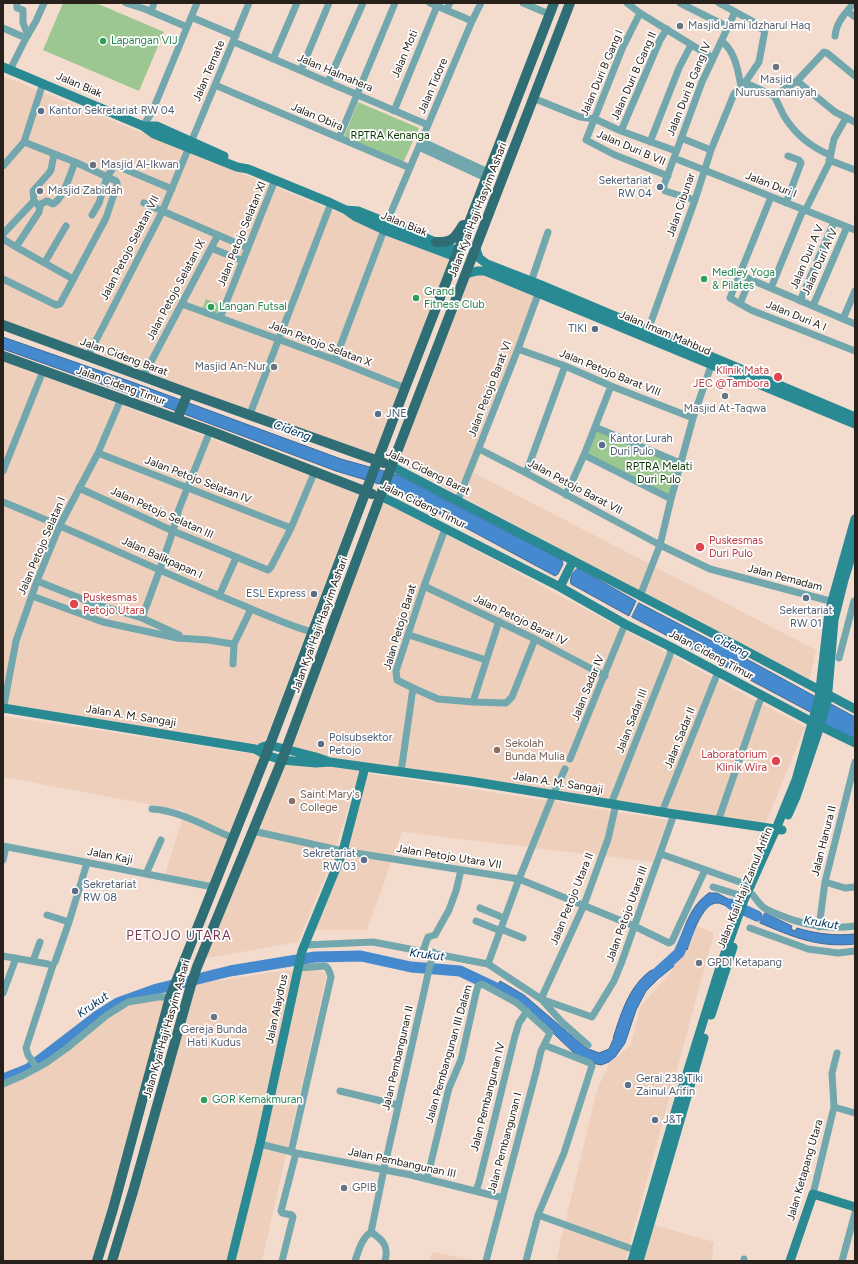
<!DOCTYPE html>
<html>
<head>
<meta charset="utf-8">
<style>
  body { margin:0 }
  #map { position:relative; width:858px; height:1264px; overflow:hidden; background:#f3dcce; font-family:Figtree,sans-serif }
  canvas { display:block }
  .frame { position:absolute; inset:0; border:4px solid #28201a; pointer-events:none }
</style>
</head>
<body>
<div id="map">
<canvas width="858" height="1264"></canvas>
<div class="frame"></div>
</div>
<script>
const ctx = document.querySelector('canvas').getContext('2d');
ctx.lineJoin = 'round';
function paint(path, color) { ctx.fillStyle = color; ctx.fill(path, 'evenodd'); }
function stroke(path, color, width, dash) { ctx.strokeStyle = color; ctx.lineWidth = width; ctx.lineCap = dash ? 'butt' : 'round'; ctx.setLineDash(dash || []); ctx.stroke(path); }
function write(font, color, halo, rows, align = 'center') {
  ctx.font = font + ' Figtree,sans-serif'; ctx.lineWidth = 3.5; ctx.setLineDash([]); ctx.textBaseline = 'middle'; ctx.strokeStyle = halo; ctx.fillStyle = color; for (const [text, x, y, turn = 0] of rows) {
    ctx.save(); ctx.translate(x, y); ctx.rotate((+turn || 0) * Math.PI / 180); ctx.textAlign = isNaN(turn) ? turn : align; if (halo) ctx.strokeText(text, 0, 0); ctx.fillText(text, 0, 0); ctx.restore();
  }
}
paint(new Path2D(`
  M3,76L452,259L374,455L3,320Z
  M471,267L538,298L474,473L816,650L809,683L396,461Z
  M3,361L359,494L263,747L3,708Z
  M377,500L393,506L805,727L765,825L282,754Z
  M3,716L261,755L210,883L165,874L185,811L3,777Z
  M285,761L360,770L331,862L298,942L202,959Z
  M365,773L537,799L667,820L652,862L402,832L367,930H311Z
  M691,924L714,933L625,1261H556L597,1090L609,1064L631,1045L640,1007L671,972Z
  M313,969L327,973L262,1261H114L189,985L281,971Z
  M171,993L97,1261H3V1083L32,1070L123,1006Z
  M648,1223L714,1242L712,1261H637Z
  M432,1252L479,1261H429Z`), '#edcfbc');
paint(new Path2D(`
  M63,3H96L164,32L139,91L43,50Z
  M358,102L419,128L403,163L344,137Z
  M206,299L221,305L217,314L202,309Z
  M595,427L680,463L671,499L584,455Z`), '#9cc790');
const water = new Path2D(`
  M3,337L132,382L341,459L398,475L562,560L563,564L558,574L555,576L392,488L336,471L152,402L3,349Z
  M578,568L636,601L629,616L571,584C569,578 573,571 578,568Z
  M639,603L754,663L816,697L812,713L632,617Z
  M829,703L855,717V741L824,724Z
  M709,893H717L740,905L737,913C732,910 723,903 717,903C702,903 691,938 687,950L680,940C686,922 693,903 709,893Z
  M765,913L792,926L791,929L795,931L797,928C817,934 835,936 855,934V944C818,948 793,937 760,923Z
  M668,960L674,966L658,979L646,991L636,1010L625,1043L615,1057L609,1062L601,1065L592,1063L577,1056L551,1031L494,990L500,981L524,995L586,1048L599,1053L609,1049L613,1040L614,1035C622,1011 629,987 650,971C654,969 658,968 661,966C664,965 666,962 668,960Z`);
paint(water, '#4589cf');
stroke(water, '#3c6a99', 1);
stroke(new Path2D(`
  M731,904L757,916
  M658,972L679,953L689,930
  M3,1079L28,1069L96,1017L118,1003L157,989L230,971L315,957L361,956L411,967L460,971L494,987`), '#4589cf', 11);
stroke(new Path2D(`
  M17,3V8L23,10V23L28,35
  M126,3L145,9L187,27
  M430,3L472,21
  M523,3L549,14
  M627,3L640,13L713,58
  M680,3L728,27
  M446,10L450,3
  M847,11L855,17
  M151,12L154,3
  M640,13L622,49L586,140L615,155L668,176
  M191,17L236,36
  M3,28L26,38
  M835,36C836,23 845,13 854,3
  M721,41C735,50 738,71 741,86
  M234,42L428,125
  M273,59L297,3
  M10,70L26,38L36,21L44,3
  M301,70L329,3
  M797,81L835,112L855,122
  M328,82L363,3
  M744,84L750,85L774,96L797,81L824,52L827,53L855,76
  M215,85L410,168
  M774,96C778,103 781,110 784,116C795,134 811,147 830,155
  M533,98L580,117L595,119L621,131L676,151
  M394,111L437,6
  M143,126L152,112L197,3
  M621,131L660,40L667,29
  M339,138L395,3
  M681,138L711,150
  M421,141L488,172
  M650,142L679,68L691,45
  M419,147L486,178
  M679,160L855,230
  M829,160L855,170
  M3,166L24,142L43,83
  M771,197L730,298L751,310L855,351
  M695,200L665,191L664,188V185L702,82L735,12
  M34,201L33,191L49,173L51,170L54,154
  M144,203L248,248
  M786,203L801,163L799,160L788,156
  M39,205L47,201L53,204C64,198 70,174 75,162
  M805,211L829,163L834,139L846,118
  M92,215L99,203L107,177L115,165L172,189
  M387,222L472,21L481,3
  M3,234L34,201
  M3,239L16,247L73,279
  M16,247L39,212L40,207L34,201
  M211,248L243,261
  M45,262L66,226
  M740,275L855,324
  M3,279L56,305L60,304L106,218L117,185V183L116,181L75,162L24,142
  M530,285L548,232
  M771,288L803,210
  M800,301L834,222
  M182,304L335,360L405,388
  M740,304L750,279
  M813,306L847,227
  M220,318L275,180
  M843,319L855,291
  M647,333L695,200L711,150L734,94L744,84L759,62L765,30L757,27L754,22L719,3
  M518,349L565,366L611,386L693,418
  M88,356L162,212L249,3
  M335,360L384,230
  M143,377L218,235
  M250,414L331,203
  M595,427L680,463
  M479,449L526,473L660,545L710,569L826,600L837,602
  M98,453L291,528
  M584,455L671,499
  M3,471L43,371
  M526,473L565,366
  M79,488L173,531L268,570L271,567L291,528L315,471
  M566,495L584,455L611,386
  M458,500L518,349L540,289
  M3,502C80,533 154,569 230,600C257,611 284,624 312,632
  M37,581L92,603L142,618L179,635
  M424,586L535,639L605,676
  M32,596L103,622L177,638L208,640L233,644L235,642L251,609
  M219,596L236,558
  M640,596L660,545L671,499L693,418L713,360
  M142,618L160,569L173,531L179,509L210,431
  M409,635L486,660
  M839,658L854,601
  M233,664L234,644
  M413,688L438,699L473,702L506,703L512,697L535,639
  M473,702L499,621
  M3,710L16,641L37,581L60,525L98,453L121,399
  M570,759L625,624
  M401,772L413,688L397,680L396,671L424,586L445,529
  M611,804L670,655L671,647
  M616,804L608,839L584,905L541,999L592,1017L614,981L621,964L674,814
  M152,809C178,810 209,828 233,838
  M662,812L718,672
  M718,821L759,703L763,696
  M253,831L343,851L519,879L634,926L669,943L672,941L705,870
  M3,846L213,887
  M661,854L751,886
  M3,860L6,847
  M146,874L161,840
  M825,882L845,888L855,887
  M713,887L746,897
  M753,895C756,899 759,904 763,907C767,910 772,912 777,914C802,925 828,930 855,926
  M480,908L504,918
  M47,915L69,922
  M476,921L501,931
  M819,927L825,882L855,762
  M750,928L808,949L838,953L855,951
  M501,929L523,938
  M305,945L373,942L488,964L541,999L562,1022L588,1045
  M423,951L428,937L435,935L449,910L456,891L461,870
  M3,956L48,964
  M33,961L40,942
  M55,962L69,922L87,863
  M488,964L519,879L553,795L565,769
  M3,993L16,958
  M37,1068L28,1055L26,1048L53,965
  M3,1084L24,1075L46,1063L67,1048L107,1015L128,1002L158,997H170
  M340,1091L398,1105
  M834,1107L855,1113
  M260,1144L296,1153L411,1175L503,1198
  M291,1152L331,977C330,973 329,968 325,966L298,968
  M427,1179L449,1088L461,1060L476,993L478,986L482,984L517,1003L550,1033L541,1051L536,1072L486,1261
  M476,1191L479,1182L515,1036L519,1023L527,1011
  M813,1194L834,1107L832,1073L837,1053
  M538,1215L635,1250
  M371,1232C383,1240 389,1246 385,1261
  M282,1261L293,1217L292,1215L282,1213L281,1211L296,1153
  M355,1261C359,1250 361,1239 371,1232L384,1169L433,952
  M526,1261L538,1215L564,1153L592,1066L590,1063L544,1045
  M744,1261V1259
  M842,1261L855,1213`), '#71a7ad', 7);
stroke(new Path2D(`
  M3,67L143,126L154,134L237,167L248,169L331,203L346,210L356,217L384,230L456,257
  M145,126H157L224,156
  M346,210L358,211L458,251
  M476,249L479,258L487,264L541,285L855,417
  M466,274L477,271H485L855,424
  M391,466L733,644L855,709
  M380,496L395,503L560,587L625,624L671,647L812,722L855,743
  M560,587L573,561
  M3,708L255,749L266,755L282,760L316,763L330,762L380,769L469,781L674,814L782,830
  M262,747L269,745L316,757L327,761
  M788,815L796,797L820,726L827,702L834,620L844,580L855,544
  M711,1015L733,947
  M231,1261L260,1144L302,951L343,851L365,767
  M632,1261L679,1099L720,967L744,900L776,829L796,780L819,698L828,620L832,601L855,519
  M639,1261L666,1169L704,1038
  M790,1261L813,1194L855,1207`), '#2a8a93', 9);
stroke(new Path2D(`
  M436,242C452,243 455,238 463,225
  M3,325L188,393L384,463
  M3,356L210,431L372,494
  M177,419L188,393
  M97,1261L113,1209L170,997L177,979L266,755L405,388L554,3
  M112,1261L134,1188L191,985L197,967L282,760L390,470L570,3`), '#2f6e75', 10);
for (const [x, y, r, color] of [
  [680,26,4,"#6b7280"],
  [103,41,4,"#2e9e5b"],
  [776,67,4,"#6b7280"],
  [41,111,4,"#5c6f8a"],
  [93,165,4,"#6b7280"],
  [660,187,4,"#5c6f8a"],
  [40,191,4,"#6b7280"],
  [704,279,4,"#2e9e5b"],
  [416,298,4,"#2e9e5b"],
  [211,307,4,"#2e9e5b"],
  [595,329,4,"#5c6f8a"],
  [274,367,4,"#6b7280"],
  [778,377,5,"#e0444e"],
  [725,396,4,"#6b7280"],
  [378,414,4,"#5c6f8a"],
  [602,445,4,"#5c6f8a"],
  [700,547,5,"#e0444e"],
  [314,594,4,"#5c6f8a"],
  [806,598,4,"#5c6f8a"],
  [74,604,5,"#e0444e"],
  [321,744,4,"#5c6f8a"],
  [497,750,4,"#8d6e63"],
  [776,761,5,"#e0444e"],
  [292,801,4,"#8d6e63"],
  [364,860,4,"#5c6f8a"],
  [75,891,4,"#5c6f8a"],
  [699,963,4,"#6b7280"],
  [214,1017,4,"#6b7280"],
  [628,1085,4,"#5c6f8a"],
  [204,1100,4,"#2e9e5b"],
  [655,1120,4,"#5c6f8a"],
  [344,1188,4,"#6b7280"]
]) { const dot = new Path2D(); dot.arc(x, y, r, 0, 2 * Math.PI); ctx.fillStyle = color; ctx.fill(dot); stroke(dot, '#fff', 1.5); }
write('11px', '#5b616d', '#fff', [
  ["Masjid Jami Idzharul Haq",688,26],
  ["Masjid",776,80,"center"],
  ["Nurussamaniyah",776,93,"center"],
  ["Masjid Al-Ikwan",101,165],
  ["Masjid Zabidah",48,191],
  ["Masjid An-Nur",266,367,"right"],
  ["Masjid At-Taqwa",725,409,"center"],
  ["GPDI Ketapang",707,963],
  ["Gereja Bunda",214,1030,"center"],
  ["Hati Kudus",214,1043,"center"],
  ["GPIB",352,1188]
], 'left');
write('11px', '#27864d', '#fff', [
  ["Lapangan VIJ",111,41],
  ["Medley Yoga",712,273],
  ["& Pilates",712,286],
  ["Grand",424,292],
  ["Fitness Club",424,305],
  ["Langan Futsal",219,307],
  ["GOR Kemakmuran",212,1100]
], 'left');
write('11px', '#28201a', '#fff', [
  ["Jalan Moti",405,54,-67],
  ["Jalan Ternate",209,71,-67],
  ["Jalan Halmahera",335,73,23],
  ["Jalan Duri B Gang I",602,73,-67],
  ["Jalan Duri B Gang II",634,76,-66],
  ["Jalan Biak",79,85,23],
  ["Jalan Tidore",433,86,-67],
  ["Jalan Duri B Gang IV",689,89,-68],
  ["Jalan Obira",317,117,23],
  ["Jalan Duri B VII",631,148,23],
  ["Jalan Duri I",771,185,21],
  ["Jalan Cibunar",681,205,-71],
  ["Jalan Kyai Haji Hasyim Ashari",478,210,-69],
  ["Jalan Biak",404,224,22],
  ["Jalan Petojo Selatan XI",242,234,-68],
  ["Jalan Petojo Selatan VII",130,248,-63],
  ["Jalan Duri A V",807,257,-67],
  ["Jalan Duri A IV",820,262,-66],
  ["Jalan Petojo Selatan IX",176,290,-62],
  ["Jalan Duri A I",796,316,22],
  ["Jalan Imam Mahbud",665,333,23],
  ["Jalan Petojo Selatan X",320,344,21],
  ["Jalan Cideng Barat",124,357,20],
  ["Jalan Petojo Barat VIII",610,373,22],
  ["Jalan Cideng Timur",121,386,20],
  ["Jalan Petojo Barat VI",490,389,-69],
  ["Jalan Cideng Barat",428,472,26],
  ["Jalan Petojo Selatan IV",198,480,21],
  ["Jalan Petojo Barat VII",575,487,28],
  ["Jalan Cideng Timur",423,505,26],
  ["Jalan Petojo Selatan III",162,513,24],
  ["Jalan Petojo Selatan I",42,546,-67],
  ["Jalan Balikpapan I",162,558,24],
  ["Jalan Pemadam",785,578,15],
  ["Jalan Petojo Barat IV",520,620,26],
  ["Jalan Kyai Haji Hasyim Ashari",320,625,-70],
  ["Jalan Petojo Barat",400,627,-73],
  ["Jalan Cideng Timur",711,655,28],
  ["Jalan Sadar IV",588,688,-68],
  ["Jalan A. M. Sangaji",131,716,9],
  ["Jalan Sadar III",632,721,-69],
  ["Jalan Sadar II",680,738,-68],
  ["Jalan A. M. Sangaji",558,783,9],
  ["Jalan Hanura II",824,841,-76],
  ["Jalan Kaji",110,856,11],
  ["Jalan Petojo Utara VII",449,857,9],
  ["Jalan Kiai Haji Zainul Arifin",745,888,-68],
  ["Jalan Petojo Utara II",572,899,-68],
  ["Jalan Petojo Utara III",627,914,-70],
  ["Jalan Alaydrus",277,1009,-78],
  ["Jalan Kyai Haji Hasyim Ashari",167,1029,-74],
  ["Jalan Pembangunan III Dalam",449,1054,-74],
  ["Jalan Pembangunan II",398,1058,-77],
  ["Jalan Pembangunan IV",488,1097,-76],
  ["Jalan Pembangunan I",505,1143,-75],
  ["Jalan Pembangunan III",402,1163,12],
  ["Jalan Ketapang Utara",805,1170,-74]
]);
write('11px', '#4e5e75', '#fff', [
  ["Kantor Sekretariat RW 04",49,111],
  ["Sekertariat",652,181,"right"],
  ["RW 04",652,194,"right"],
  ["TIKI",587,329,"right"],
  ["JNE",386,414],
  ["Kantor Lurah",610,439],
  ["Duri Pulo",610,452],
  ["ESL Express",306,594,"right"],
  ["Sekertariat",806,611,"center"],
  ["RW 01",806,624,"center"],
  ["Polsubsektor",329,738],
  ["Petojo",329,751],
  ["Sekretariat",356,854,"right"],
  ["RW 03",356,867,"right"],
  ["Sekretariat",83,885],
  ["RW 08",83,898],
  ["Gerai 238 Tiki",636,1079],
  ["Zainul Arifin",636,1092],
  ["J&T",663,1120]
], 'left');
write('11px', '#0c3500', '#fff', [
  ["RPTRA Kenanga",390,136],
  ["RPTRA Melati",659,467],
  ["Duri Pulo",659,480]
]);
write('11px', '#be3a42', '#fff', [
  ["Klinik Mata",769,371],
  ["JEC @Tambora",769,384],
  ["Puskesmas",709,541,"left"],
  ["Duri Pulo",709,554,"left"],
  ["Puskesmas",83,598,"left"],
  ["Petojo Utara",83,611,"left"],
  ["Laboratorium",767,755],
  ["Klinik Wira",767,768]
], 'right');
write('11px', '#785e54', '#fff', [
  ["Sekolah",505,744],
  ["Bunda Mulia",505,757],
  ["Saint Mary's",300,795],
  ["College",300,808]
], 'left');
write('italic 12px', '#003360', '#fff', [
  ["Cideng",292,431,20],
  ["Cideng",731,646,28],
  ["Krukut",821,923,9],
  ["Krukut",427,955,7],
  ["Krukut",93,1005,-35]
]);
ctx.letterSpacing = '1px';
write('13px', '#7c3751', '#fff', [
  ["PETOJO UTARA",179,936]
]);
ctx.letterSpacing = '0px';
</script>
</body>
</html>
